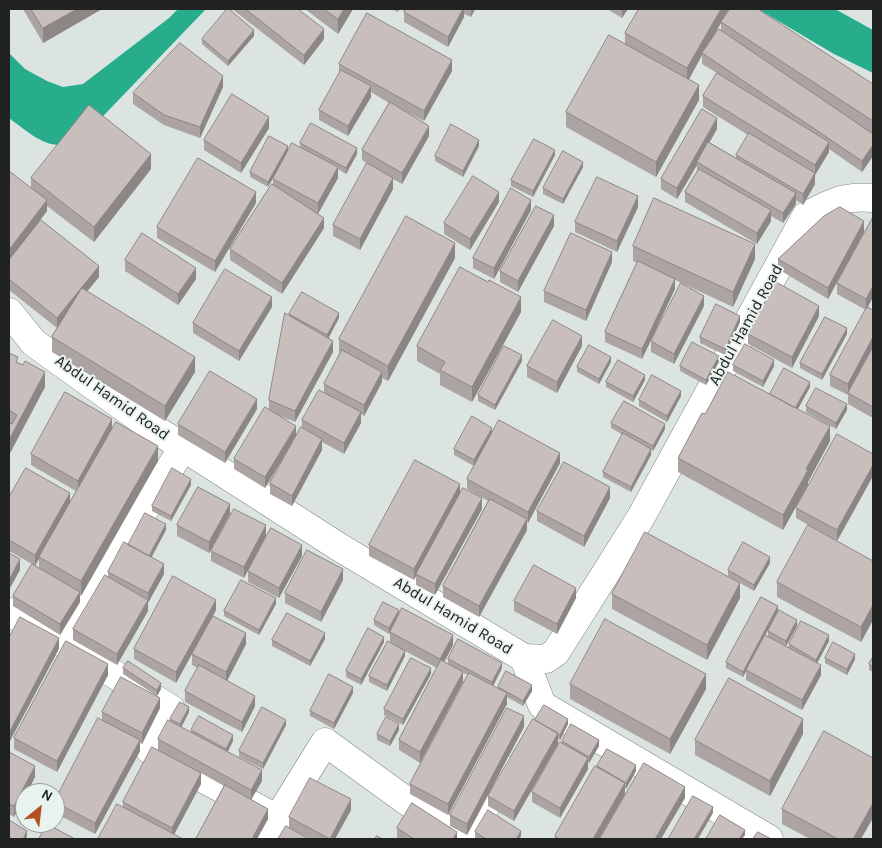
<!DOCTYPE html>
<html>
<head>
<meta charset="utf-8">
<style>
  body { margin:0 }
  #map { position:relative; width:882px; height:848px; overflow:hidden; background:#dbe4e1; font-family:Karla,sans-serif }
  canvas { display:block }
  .frame { position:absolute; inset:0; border:10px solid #202322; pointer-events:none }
  .north { position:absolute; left:15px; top:783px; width:50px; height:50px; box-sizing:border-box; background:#e8f2ee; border:1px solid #989f9c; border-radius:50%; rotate:29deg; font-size:14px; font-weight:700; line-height:20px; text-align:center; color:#202322 }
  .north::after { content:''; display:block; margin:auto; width:18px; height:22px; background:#b55022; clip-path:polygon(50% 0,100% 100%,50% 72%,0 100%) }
</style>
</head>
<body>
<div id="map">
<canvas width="882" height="848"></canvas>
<div class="frame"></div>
<div class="north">N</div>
</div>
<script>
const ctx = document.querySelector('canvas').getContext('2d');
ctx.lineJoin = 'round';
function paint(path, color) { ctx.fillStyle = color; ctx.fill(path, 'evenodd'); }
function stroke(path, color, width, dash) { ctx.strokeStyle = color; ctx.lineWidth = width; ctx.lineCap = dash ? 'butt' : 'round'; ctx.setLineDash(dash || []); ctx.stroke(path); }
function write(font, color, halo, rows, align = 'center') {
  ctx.font = font + ' Karla,sans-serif'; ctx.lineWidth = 4; ctx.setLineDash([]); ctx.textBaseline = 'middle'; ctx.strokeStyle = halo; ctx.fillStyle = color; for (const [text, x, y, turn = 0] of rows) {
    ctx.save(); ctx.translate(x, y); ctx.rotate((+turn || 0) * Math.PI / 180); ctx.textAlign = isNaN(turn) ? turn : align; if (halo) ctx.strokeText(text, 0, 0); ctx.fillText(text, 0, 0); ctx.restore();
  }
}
paint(new Path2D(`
  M178,9H206L83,137C76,139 67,144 61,145C42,146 23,128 9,118V53L25,69L47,81L63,87L83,84L169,18Z
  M758,9H835L873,30V73L834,54Z`), '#27ac8c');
const street = new Path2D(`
  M9,612L63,643L171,709L150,750L278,819
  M63,643L183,447
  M524,658L542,705L769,839
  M265,839L325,742L459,839
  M467,839L506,770`);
const secondary = new Path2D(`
  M9,312L34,343L147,424L339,547L524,658L546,659L556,652L641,517L806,216C831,203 844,195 873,198`);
stroke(street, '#7f8885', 29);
stroke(secondary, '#7f8885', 29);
stroke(street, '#fff', 28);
stroke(secondary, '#fff', 28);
paint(new Path2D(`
  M23,9H102L43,43Z
  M232,9H298L324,39L304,65Z
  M305,9H353L338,34Z
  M391,9H400L398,12Z
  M405,9H475L471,17L464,14V17L448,47L404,22V12Z
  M607,9H628L622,18Z
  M724,17L873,84V156L862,172L829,149V152L815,175V184L803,205L796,200V204L783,223L771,216V221L757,244L685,202V192L697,172V165L677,199L661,189V179L717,129L709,142L736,158V155L748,135L703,107V96L717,73L702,64V55L689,79L699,100L656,177L566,127V112L625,44V33ZM721,23V31L710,42Z
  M254,36L228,66L202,44V39Z
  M339,64L452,71L424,121L401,109L429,136L402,184L393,179V189L360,250L333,236V225L371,166L362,160V150L389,103L371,92V97L348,136L319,120V110L339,74Z
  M223,87L200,138L164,125L133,104V93Z
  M269,128L241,173L204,150V140Z
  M300,143L357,154L346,174L338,169V178L318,213L324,228L282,294L230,260V249L273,184V179L287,153L268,187L250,177V172L288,151L300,146Z
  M479,146L463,177L435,161V156Z
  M555,155L533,197L511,186V180Z
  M583,167L563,204L543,194V188Z
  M151,169L94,242L47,206V211L21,245L99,277L87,291L195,372L165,421L52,352V337L57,328L9,290V171L31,188V178Z
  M499,202L470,250L444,234V223Z
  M256,203L215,272L157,238V227Z
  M638,207L617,252L575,232V222Z
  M531,210L494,279L473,268V258Z
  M873,217V297L868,307L873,310V418L848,404V394V395L830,386V375L866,310L837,294V283Z
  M554,226L518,292L500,282V271Z
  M864,232L828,299L778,269V259Z
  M633,246L755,259L733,307L675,280V289L642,359L605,342V332L637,263L633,261Z
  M455,258L388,381L382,378V382L364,416L361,414V423L344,454L322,442V450L292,506L270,494V483L289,448L265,488L234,469V459L269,409V400L289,314L339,318L328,338L333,352L295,422L280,416L296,435L302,427V420L324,392V384L339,355V339Z
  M125,260L196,279L178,305L125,271Z
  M612,262L586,321L544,302V291Z
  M704,306L674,364L651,352V341Z
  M272,307L239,361L193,333V323Z
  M521,312L472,402L440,385V374L417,361V346Z
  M819,316L792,368L748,344V334Z
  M740,322L725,355L700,343V337Z
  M847,334L822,380L800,368V363Z
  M582,346L557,393L527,377V366Z
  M9,353L18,363L45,387L9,455Z
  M522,361L495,410L478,401V395Z
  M611,362L599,384L577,372V367Z
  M719,362L706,385L680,371V366Z
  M733,365L774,366L763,387L733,371Z
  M645,380L633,402L606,387V382Z
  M810,387L798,409L830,441L808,482V485L783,530L678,472V458L705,414L770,394Z
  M681,396L667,422L639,406V400Z
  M806,406L847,410L836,429L806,412Z
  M257,409L225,463L178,435V424Z
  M611,423L665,429L653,451L651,450V455L631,492L603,477V472L623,435L611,428Z
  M112,427L158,461L81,596L80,595V602L60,635L13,606V596L32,564L9,551V497L70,502L76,491L31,465V454ZM39,558V568L35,565Z
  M492,433L560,463L528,523L527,522V530L479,617L443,597V586L488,501L467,489V479L474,466L454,455V449Z
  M873,454V476L837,541L796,518V508Z
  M191,485L171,521L152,511V506Z
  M460,494L482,509L435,595L416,585V576L414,580L369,556V545Z
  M610,498L584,547L537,521V511Z
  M230,514L209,553L177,536V525Z
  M166,530L151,557L164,574L148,603V611L117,665L73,640V629L108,577V572L128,545Z
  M266,536L244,578L211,561V551Z
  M302,556L279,598L248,582V571Z
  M873,561V620L861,642L777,597V582Z
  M770,563L754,591L728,576V570Z
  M343,580L321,622L285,603V593Z
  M612,594L740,598L707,660L612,609Z
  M576,598L557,634L514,611V601Z
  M276,604L259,635L224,616V611Z
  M216,610L213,616L246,644L227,681L255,706L242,732L185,702V691L198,668L192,665V654L207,627L176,683L134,659V649Z
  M778,611L765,635L768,636V631L797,626L786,646L789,647V644L829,641L817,663L821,675L802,710L746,680V671L743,677L726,668V662Z
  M399,615L453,645L444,662L448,664V659L502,668L493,686L498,689V687L532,691L523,706L507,697V704L448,815L410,794V784L468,675L463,673V682L420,763L399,750V740L437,668L405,651V656L387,691L369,682V676L390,642V633L389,634L374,625V620Z
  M325,639L310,666L272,646V640Z
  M384,642L361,685L346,677V671Z
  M873,657V672L869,670V664Z
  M825,658L855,659L847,675L825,663Z
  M123,668L161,689L157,696L123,674Z
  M431,674L403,725L384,715V709Z
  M108,675L57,772L14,749V738Z
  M570,684L706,689L670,754L570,699Z
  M353,693L334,729L310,716V711Z
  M160,708L142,744L140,743V751L95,834L55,813V800L102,720V712Z
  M189,712L181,727L191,732V730L233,741L227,752L262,781L251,799L268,819L257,839H196L224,786L201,773V784L174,835L123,807V802L158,750V739L170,721V719Z
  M535,720L568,724L560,740L558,739V744L514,821L488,806V796Z
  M286,725L263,769L239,757V751Z
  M524,727L467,835L450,826V815Z
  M399,730L390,746L377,740V734Z
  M803,734L770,796L695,755V740Z
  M562,741L599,746L589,763L588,762V769L560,818L532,802V792L562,743Z
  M9,752L35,777L27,793H25L14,817L9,814Z
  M597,766L636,771L626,789L625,788V794L599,839H555V836L597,767Z
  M782,809L861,839H810L782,824Z
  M351,810L335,839H311L289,828V817Z
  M397,828L457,839H397Z
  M475,832L521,836L519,839H477L475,838Z`), '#aca4a2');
paint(new Path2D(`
  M77,9H102L43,43V28Z
  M344,9H353L338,34V19Z
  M463,9H464V17L448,47V37Z
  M471,9H475L471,17Z
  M622,9H628L622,18Z
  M721,9H729L703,54L702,53V55L687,83V68Z
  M324,29V39L304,65V55Z
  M254,30V36L228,66V61Z
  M452,60V71L424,121V111Z
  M223,76V87L200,138V127Z
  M699,85V100L656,177V162Z
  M371,86V97L348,136V126Z
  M269,117V128L241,173V163Z
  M717,118V129L698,163L697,162V165L677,199V188Z
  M429,126V136L402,184V173Z
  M479,140V146L463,177V171Z
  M829,142V152L815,175V165Z
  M873,145V156L862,172V161Z
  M288,146V151L268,187V182Z
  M357,148V154L346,174V168Z
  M555,150V155L533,197V191Z
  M151,154V169L94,242V227Z
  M583,162V167L563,204V199Z
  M338,167V178L318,214V203Z
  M815,173V184L803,205V194Z
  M393,178V189L360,250V239Z
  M256,192V203L215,272V261Z
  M499,192V202L470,250V239Z
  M796,193V204L783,223V213Z
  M638,196V207L617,252V241Z
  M47,200V211L9,261V250Z
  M531,200V210L494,279V268Z
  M771,210V221L757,244V233Z
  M554,215V226L518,292V281Z
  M324,218V228L282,294V283Z
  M864,221V232L828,299V288Z
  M455,243V258L388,381V366Z
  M755,244V259L733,307V292Z
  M612,252V262L586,321V310Z
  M99,266V277L57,328V318Z
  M196,268V279L178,305V294Z
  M675,279V289L642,359V349Z
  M873,286V297L866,310V299Z
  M704,296V306L674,364V354Z
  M272,297V307L239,361V351Z
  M521,297V312L472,402V387Z
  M819,306V316L792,368V357Z
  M339,313V318L327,341V335Z
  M740,316V322L725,355V349Z
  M847,328V334L822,380V374Z
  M582,336V346L557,393V382Z
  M873,337V348L848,395V384Z
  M333,341V352L295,422V411Z
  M522,355V361L495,410V405Z
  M719,356V362L706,385V380Z
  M195,357V372L165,421V406Z
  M611,357V362L599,384V379Z
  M774,360V366L763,387V381Z
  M45,372V387L9,455V440Z
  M382,372V382L364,416V405Z
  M645,375V380L633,402V396Z
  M810,382V387L795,414V409Z
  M681,391V396L667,422V416Z
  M257,399V409L225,463V452Z
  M847,404V410L836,429V423Z
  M361,412V423L344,454V443Z
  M112,419V430L78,491V481Z
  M665,424V429L653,451V446Z
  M296,426V436L265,488V477Z
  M830,426V441L808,482V485L783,530V515L806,469Z
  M492,428V433L474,466V460Z
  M322,439V450L292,506V496Z
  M158,446V461L81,596V581Z
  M651,449V455L631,492V487Z
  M560,453V463L528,523V512Z
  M873,465V476L837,541V530Z
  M191,479V485L171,521V516Z
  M460,484V494L414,580V569Z
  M610,487V498L584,547V536Z
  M70,493V503L35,566V555Z
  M482,498V509L435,595V584Z
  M230,504V514L209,553V542Z
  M527,519V530L479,617V606Z
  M166,524V530L149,562V557Z
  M266,525V536L244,578V567Z
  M302,545V556L279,598V588Z
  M770,557V563L754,591V585Z
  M20,559V570L9,590V580Z
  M164,564V574L148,603V611L117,665V654L148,601V593Z
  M343,569V580L321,622V612Z
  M740,583V598L707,660V645Z
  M576,588V598L557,634V624Z
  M80,592V602L60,635V624Z
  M276,598V604L259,635V630Z
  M216,600V610L176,683V672Z
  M873,605V620L861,642V627Z
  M778,606V611L743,677V672Z
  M399,610V615L389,634V628Z
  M797,620V626L786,646V641Z
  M246,633V644L226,683V672Z
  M325,633V639L310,666V661Z
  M453,635V645L440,670V659Z
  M829,635V641L816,665V660Z
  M384,637V642L361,685V679Z
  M59,638V649L9,743V733Z
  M405,651V656L387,691V685Z
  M855,654V659L847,675V669Z
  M502,663V668L492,688V682Z
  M108,664V675L57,772V761Z
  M821,665V675L802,710V700Z
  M431,668V674L403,725V719Z
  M463,672V682L420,763V752Z
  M706,674V689L670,754V739Z
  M161,683V689L157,696V690Z
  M532,685V691L523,706V701Z
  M353,687V693L334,729V723Z
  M507,693V704L448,815V804Z
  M255,696V706L242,732V722Z
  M160,698V708L142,744V733Z
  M189,707V712L180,730V724Z
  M524,716V727L467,835V824Z
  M568,719V724L560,740V735Z
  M803,719V734L770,796V781Z
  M286,720V725L263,769V763Z
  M399,724V730L390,746V741Z
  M558,733V744L514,821V811Z
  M233,735V741L226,755V749Z
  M140,740V751L95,834V823Z
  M599,740V746L589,763V757Z
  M588,758V769L560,818V808Z
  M636,765V771L626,789V783Z
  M35,766V777L27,793H25V796L14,817V806Z
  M262,770V781L251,800V790Z
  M201,773V784L172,838V828Z
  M625,783V794L599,839H593Z
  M685,787V798L661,839H655Z
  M351,799V810L335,839H330Z
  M873,803V818L861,839H853Z
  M713,807V813L698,839H694Z
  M268,809V819L257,839H252Z
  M745,830V835L742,839H739Z
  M27,831V836L26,839H23Z
  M521,831V836L519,839H516Z
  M457,832V839H453Z`), '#8c8684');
const building = new Path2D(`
  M31,9H77L43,28Z
  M227,9H229L254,30L228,61L202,39Z
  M246,9H298L324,29L304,55Z
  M324,9H344L338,19Z
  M405,9H463L448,37L404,12Z
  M639,9H721L687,68L625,33Z
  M730,9H758L873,84V121L721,22Z
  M367,13L452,60L424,111L339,64Z
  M719,29L873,134V145L862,161L702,53Z
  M609,35L699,85L656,162L566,112Z
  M180,43L223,76L200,127L164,115L133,93Z
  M341,70L371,86L348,126L319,110Z
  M717,73L829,142L815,165L703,96Z
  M232,94L269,117L241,163L204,140Z
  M390,102L429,126L402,173L362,150Z
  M89,105L151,154L94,227L31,178Z
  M702,109L717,118L677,188L661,179Z
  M311,123L357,148L346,168L300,143Z
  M451,124L479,140L463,171L435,156Z
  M749,133L815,173L803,194L736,155Z
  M269,136L288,146L268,182L250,172Z
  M534,139L555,150L533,191L511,180Z
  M708,142L796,193L783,213L697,162Z
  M292,143L338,167L318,203L273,179Z
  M563,151L583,162L563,199L543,188Z
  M198,158L256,192L215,261L157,227Z
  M367,163L393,178L360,239L333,225Z
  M699,169L771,210L757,233L685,192Z
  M9,171L47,200L9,250Z
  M473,176L499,192L470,239L444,223Z
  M597,177L638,196L617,241L575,222Z
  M272,184L324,218L282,283L230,249Z
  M511,188L531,200L494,268L473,258Z
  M654,198L755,244L733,292L633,246Z
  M536,206L554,215L518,281L500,271Z
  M840,207L864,221L828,288L778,259L824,216Z
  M406,216L455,243L388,366L339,339Z
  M873,217V286L866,299L837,283Z
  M41,220L99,266L57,318L9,279V260Z
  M142,233L196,268L178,294L125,260Z
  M571,233L612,252L586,310L544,291Z
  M638,261L675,279L642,349L605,332Z
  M460,267L488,282L489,280L521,297L472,387L440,370L445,362L417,346Z
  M225,269L272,297L239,351L193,323Z
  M776,282L819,306L792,357L748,334Z
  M681,283L704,296L674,354L651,341Z
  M82,288L195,357L165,406L52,337Z
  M302,292L339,313L327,335L289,314Z
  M716,304L740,316L725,349L700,337Z
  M867,307L873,310V337L848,384L830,375Z
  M285,313L333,341L295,411L269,400Z
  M825,317L847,328L822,374L800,363Z
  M553,320L582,336L557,382L527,366Z
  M692,342L719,356L706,380L680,366Z
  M745,344L774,360L763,381L733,365Z
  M589,345L611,357L599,379L577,367Z
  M504,346L522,355L495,405L478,395Z
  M873,347V407L848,393Z
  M342,350L382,372L364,405L324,384Z
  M9,353L18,357L16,362L23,365L25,361L45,372L9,440V423L12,424L17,415L9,410Z
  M618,360L645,375L633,396L606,382Z
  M784,368L810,382L795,408L770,394Z
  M210,371L257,399L225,452L178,424Z
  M728,372L830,426L806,469L808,470L783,515L678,458L702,413L705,414Z
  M652,375L681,391L667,416L639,400Z
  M816,388L847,404L836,423L806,406Z
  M319,390L361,412L344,443L302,420Z
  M65,392L112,419L78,481L31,454Z
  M624,401L665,424L653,446L611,423Z
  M265,407L296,426L265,477L234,459Z
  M472,416L492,428L474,460L454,449Z
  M499,420L560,453L528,512L467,479Z
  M116,422L158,446L81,581L39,557Z
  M301,427L322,439L292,496L270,483Z
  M623,433L651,449L631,487L603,472Z
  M837,434L873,454V465L837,530L796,508Z
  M415,460L460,484L414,569L369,545Z
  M564,462L610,487L584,536L537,511Z
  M26,468L70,493L35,555L9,540V497Z
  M172,468L191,479L171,516L152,506Z
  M198,487L230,504L209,542L177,525Z
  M463,488L482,498L435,584L416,574Z
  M490,499L527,519L479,606L443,586Z
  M234,509L266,525L244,567L211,551Z
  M145,513L166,524L149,556L128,545Z
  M808,525L873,561V605L861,627L777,582Z
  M271,528L302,545L279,588L248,571Z
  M645,532L740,583L707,645L612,594Z
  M124,542L164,564L148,593L108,572Z
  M743,542L770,557L754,585L728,570Z
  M307,550L343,569L321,612L285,593Z
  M9,553L20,559L9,580Z
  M32,564L80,592L60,624L13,596Z
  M534,565L576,588L557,624L514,601Z
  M105,575L148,600L117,654L73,629Z
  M173,576L216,600L176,672L134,649Z
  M241,580L276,598L259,630L224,611Z
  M761,597L778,606L743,672L726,662Z
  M383,602L399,610L389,628L374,620Z
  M402,608L453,635L440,659L390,632Z
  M779,610L797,620L786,641L768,631Z
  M287,613L325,633L310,661L272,640Z
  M213,616L246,633L226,672L192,654Z
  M20,617L59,638L9,733V638Z
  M605,619L706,674L670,739L570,684Z
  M801,621L829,635L816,660L789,644Z
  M368,628L384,637L361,679L346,671Z
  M765,635L821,665L802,700L746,670Z
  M458,639L502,663L492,682L448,659Z
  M66,641L108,664L57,761L14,738Z
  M388,641L405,651L387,685L369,676Z
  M833,642L855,654L847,669L825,658Z
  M873,657V667L869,664Z
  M411,658L431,668L403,719L384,709Z
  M441,660L463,672L420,752L399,740Z
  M128,661L161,683L157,690L123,668Z
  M199,665L255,696L242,722L185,691Z
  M506,671L532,685L523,701L498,687Z
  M469,673L507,693L448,804L410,784Z
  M329,674L353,687L334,723L310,711Z
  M121,677L160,698L142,733L102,712Z
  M729,678L803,719L770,781L695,740Z
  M180,702L189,707L180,724L170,719Z
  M544,705L568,719L560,735L535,720Z
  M262,707L286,720L263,763L239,751Z
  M507,708L524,716L467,824L450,815Z
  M199,716L233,735L226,749L191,730Z
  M386,717L399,724L390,741L377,734Z
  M98,718L140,740L95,823L55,802V800Z
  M533,719L558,733L514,811L488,796Z
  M168,720L262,770L251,790L158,739Z
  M571,724L599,740L589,757L562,741Z
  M824,731L873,758V803L853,839H838L782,809Z
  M560,742L588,758L560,808L532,792Z
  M152,747L201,773L172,828L123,802Z
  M607,749L636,765L626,783L597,766Z
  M9,752L35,766L14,806L9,804Z
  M644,763L685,787L655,839H600Z
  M595,766L625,783L593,839H559L555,836Z
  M310,778L351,799L330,839L289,817Z
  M225,785L268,809L252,839H196Z
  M693,796L713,807L694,839H671L669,838Z
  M412,803L457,832L453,839H414L397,828Z
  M117,804L183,839H98Z
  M488,810L521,831L516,839H486L475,832Z
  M720,815L745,830L739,839H706Z
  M9,820L27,831L23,839H12L9,837Z
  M47,824L75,839H39Z
  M286,826L309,839H278Z
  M758,832L771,839H753Z
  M377,836L382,839H375Z`);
paint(building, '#c8bfbc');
stroke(building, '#8c8684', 1);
write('16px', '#202322', '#e8f2ee', [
  ["Abdul Hamid Road",746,325,-61],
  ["Abdul Hamid Road",112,398,35],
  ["Abdul Hamid Road",453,616,31]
]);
</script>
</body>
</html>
